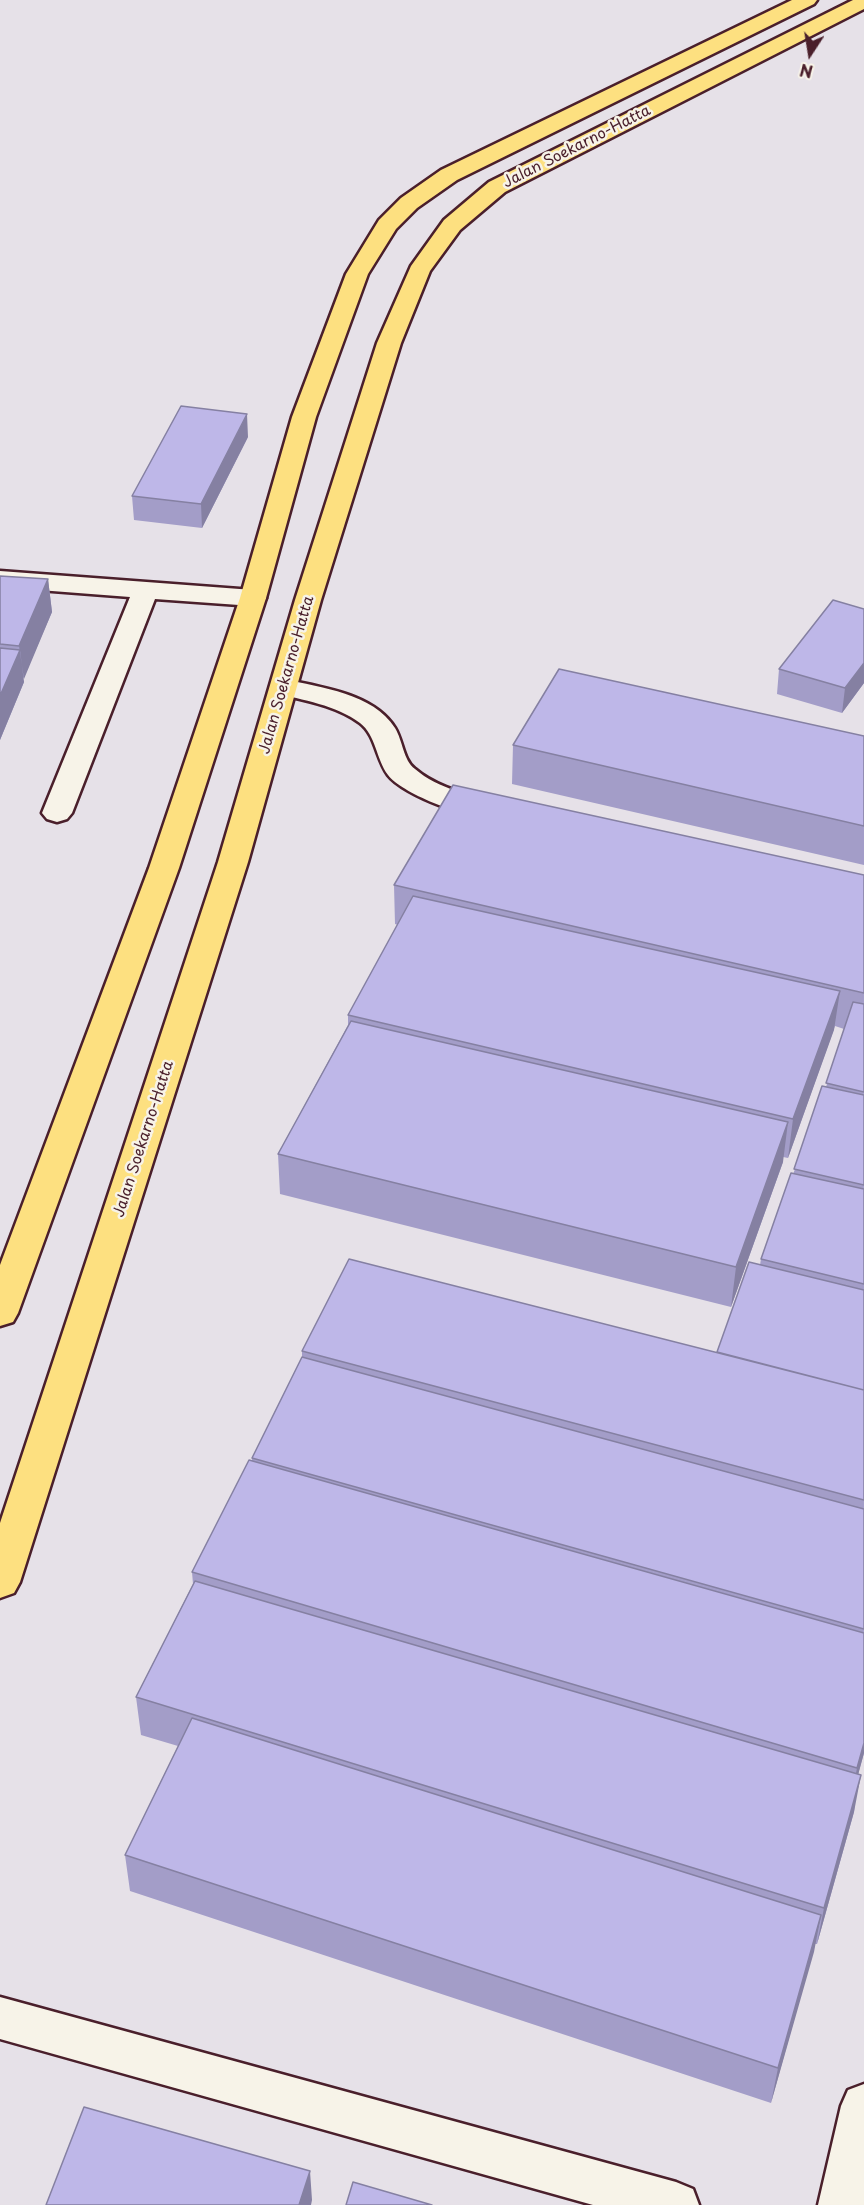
<!DOCTYPE html>
<html>
<head>
<meta charset="utf-8">
<style>
  body { margin:0 }
  #map { position:relative; width:864px; height:2205px; overflow:hidden; background:#e6e1e8; font-family:"Playpen Sans",sans-serif }
  canvas { display:block }
  .north { position:absolute; left:780px; top:24px; width:60px; height:60px; -webkit-text-stroke:4px #f7f3e8; paint-order:stroke; rotate:192deg; font-size:16px; font-weight:700; line-height:24px; text-align:center; color:#4a1f2b }
  .north::after { content:''; display:block; margin:auto; width:21px; height:27px; background:#4a1f2b; clip-path:polygon(50% 0,100% 100%,50% 72%,0 100%) }
</style>
</head>
<body>
<div id="map">
<canvas width="864" height="2205"></canvas>
<div class="north">N</div>
</div>
<script>
const ctx = document.querySelector('canvas').getContext('2d');
ctx.lineJoin = 'round';
function stroke(path, color, width, dash) { ctx.strokeStyle = color; ctx.lineWidth = width; ctx.lineCap = dash ? 'butt' : 'round'; ctx.setLineDash(dash || []); ctx.stroke(path); }
function paint(path, color) { ctx.fillStyle = color; ctx.fill(path, 'evenodd'); }
function write(font, color, halo, rows, align = 'center') {
  ctx.font = font + ' "Playpen Sans",sans-serif'; ctx.lineWidth = 5; ctx.setLineDash([]); ctx.textBaseline = 'middle'; ctx.strokeStyle = halo; ctx.fillStyle = color; for (const [text, x, y, turn = 0] of rows) {
    ctx.save(); ctx.translate(x, y); ctx.rotate((+turn || 0) * Math.PI / 180); ctx.textAlign = isNaN(turn) ? turn : align; if (halo) ctx.strokeText(text, 0, 0); ctx.fillText(text, 0, 0); ctx.restore();
  }
}
const minor = new Path2D(`
  M0,571L253,590L262,592L266,598L262,604L253,606L155,599L72,813L67,819L57,822L47,819L42,813L130,597L0,587Z
  M284,679C321,688 373,693 395,728C403,741 403,760 415,769C438,789 472,795 500,804L505,810L500,816C476,823 403,795 388,775C376,759 376,735 360,723C336,705 303,700 274,693L270,687L274,681Z
  M0,1997L676,2182L693,2189L699,2205H593L0,2039Z
  M864,2084V2205H818L841,2106L848,2090Z`);
const major = new Path2D(`
  M792,0H817L814,4L457,180L417,208L396,229L368,274L316,417L266,598L179,868L18,1313L13,1322L0,1326V1265L149,868L240,598L292,417L346,274L379,220L401,198L441,170Z
  M853,0H864V9L505,192L460,230L430,271L401,343L321,600L248,862L20,1582L14,1593L0,1598V1523L218,862L295,600L377,343L411,266L444,220L489,182Z`);
stroke(minor, '#4a1f2b', 5);
stroke(major, '#4a1f2b', 5);
paint(minor, '#f7f3e8');
paint(major, '#fde080');
paint(new Path2D(`
  M248,437L202,528L134,520L132,496Z
  M0,576L48,579L52,612L23,679L24,682L0,740Z
  M864,609V683L842,713L777,694L779,669Z
  M864,736V865L512,784L513,745Z
  M864,875V1753L858,1774L854,1812L817,1944H815L771,2103L130,1891L125,1855L178,1746L141,1735L136,1697L193,1584L192,1572L252,1461V1458L302,1357V1351L717,1352L760,1265L761,1259L826,1087L844,1029L835,1026L788,1158L783,1157V1162L731,1307L280,1194L278,1154L348,1025V1015L398,925L395,924L394,885Z`), '#a39dc8');
paint(new Path2D(`
  M247,414L248,437L202,528L201,504Z
  M48,579L52,612L24,679L19,646Z
  M20,650L24,682L0,740V696Z
  M864,663V683L842,713L845,688Z
  M840,991L834,1030L788,1158L793,1119Z
  M788,1122L783,1162L731,1307L736,1267Z
  M864,1743V1753L850,1805L857,1768Z
  M861,1775L854,1812L817,1944L824,1908Z
  M821,1915L814,1952L771,2103L778,2068Z
  M310,2171L312,2200L311,2205H299Z`), '#8580a2');
const building = new Path2D(`
  M181,406L247,414L201,504L132,496Z
  M0,576L48,579L19,646L0,644Z
  M833,600L864,609V663L845,688L779,669Z
  M0,648L20,650L0,696Z
  M559,669L864,736V826L513,745Z
  M453,785L864,875V993L394,885Z
  M413,896L840,991L793,1119L348,1015Z
  M853,1002L864,1004V1092L826,1083Z
  M351,1021L788,1122L736,1267L278,1154Z
  M822,1086L864,1095V1185L794,1169Z
  M791,1173L864,1189V1284L761,1259Z
  M349,1259L864,1390V1500L302,1351Z
  M749,1262L864,1290V1390L717,1352Z
  M302,1357L864,1509V1629L252,1458Z
  M249,1460L864,1633V1743L857,1768L192,1572Z
  M195,1581L861,1775L824,1908L136,1697Z
  M192,1718L821,1915L778,2068L125,1855Z
  M84,2107L310,2171L299,2205H46Z
  M353,2182L432,2205H346Z`);
paint(building, '#beb7e8');
stroke(building, '#8580a2', 1.5);
write('15px', '#4a1f2b', '#f7f3e8', [
  ["Jalan Soekarno-Hatta",577,147,-27],
  ["Jalan Soekarno-Hatta",287,675,-74],
  ["Jalan Soekarno-Hatta",144,1139,-72]
]);
</script>
</body>
</html>
